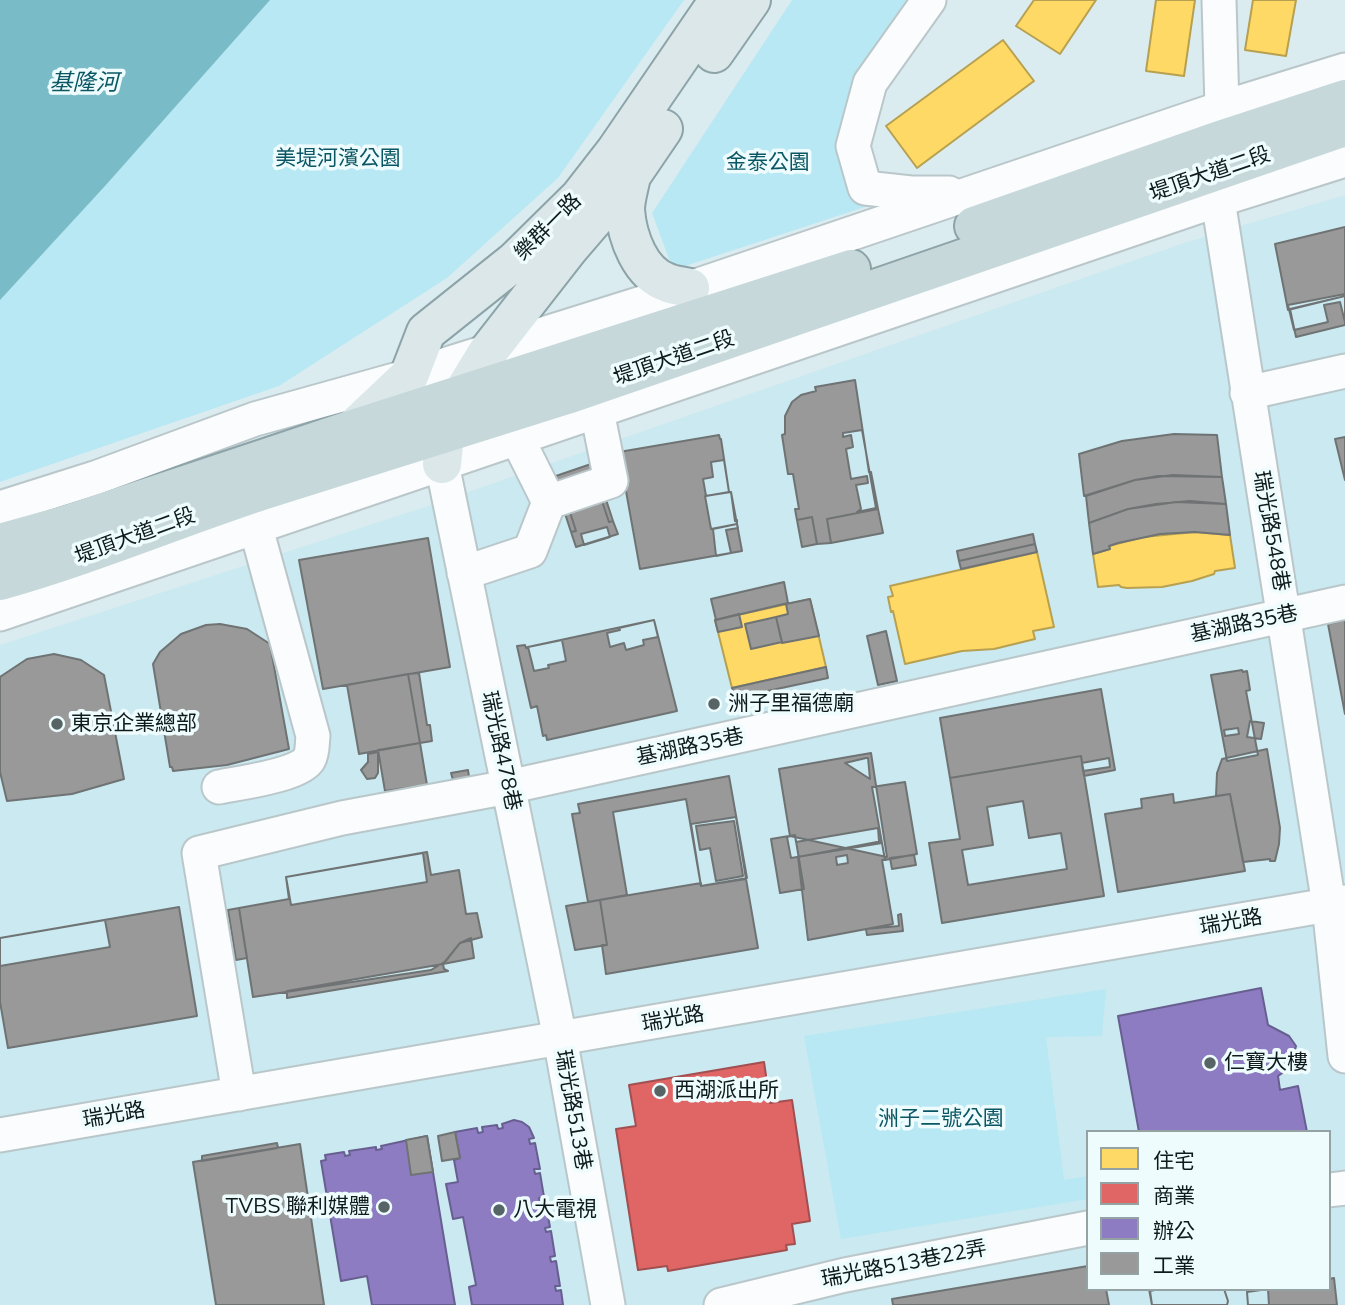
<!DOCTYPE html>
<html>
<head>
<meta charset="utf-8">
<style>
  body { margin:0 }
  #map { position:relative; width:1345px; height:1305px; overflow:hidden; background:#dbecf0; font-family:Mulish,"Noto Sans TC",sans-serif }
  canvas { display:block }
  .legend { position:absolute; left:1086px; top:1130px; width:245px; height:161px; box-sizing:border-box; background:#effcfe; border:2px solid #95a2a4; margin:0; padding:9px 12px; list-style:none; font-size:21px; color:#0e1a1c }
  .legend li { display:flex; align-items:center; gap:14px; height:35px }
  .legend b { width:35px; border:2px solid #95a2a4 }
</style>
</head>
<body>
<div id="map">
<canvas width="1345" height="1305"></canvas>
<ul class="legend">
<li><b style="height:19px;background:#ffd966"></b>住宅</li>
<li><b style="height:19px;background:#e06666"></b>商業</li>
<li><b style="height:19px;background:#8e7cc3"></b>辦公</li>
<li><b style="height:19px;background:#999"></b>工業</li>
</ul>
</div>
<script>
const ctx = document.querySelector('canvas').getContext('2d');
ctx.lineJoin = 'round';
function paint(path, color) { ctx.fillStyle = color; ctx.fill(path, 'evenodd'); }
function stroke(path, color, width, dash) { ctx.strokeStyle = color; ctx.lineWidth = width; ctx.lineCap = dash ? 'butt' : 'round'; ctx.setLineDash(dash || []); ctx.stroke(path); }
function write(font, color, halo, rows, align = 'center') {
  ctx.font = font + ' Mulish,"Noto Sans TC",sans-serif'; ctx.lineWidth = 7; ctx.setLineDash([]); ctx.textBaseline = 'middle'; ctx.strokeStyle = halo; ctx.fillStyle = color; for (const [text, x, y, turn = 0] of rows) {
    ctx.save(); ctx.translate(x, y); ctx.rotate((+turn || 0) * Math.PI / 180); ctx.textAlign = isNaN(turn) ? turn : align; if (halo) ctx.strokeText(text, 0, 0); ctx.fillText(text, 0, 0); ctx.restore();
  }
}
paint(new Path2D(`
  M1345,195V1305H0V645L428,506L1187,242ZM1088,1132H1329V1289H1088Z`), '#cae9f0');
paint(new Path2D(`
  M266,0H684L558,178L447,278L279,386L0,482V281Z
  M792,0H933L836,142L868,206L673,270L652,213Z
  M1106,989L1102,1036L1046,1037L1064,1180L1088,1176V1199L841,1239L804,1036Z`), '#b8e8f3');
paint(new Path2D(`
  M0,0H270L105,186L0,300Z`), '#7abbc8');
const homes = new Path2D(`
  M1034,0H1096L1060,54L1016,26Z
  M1156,0H1195L1184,76L1146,71Z
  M1253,0H1296L1286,56L1245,50Z
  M1003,40L1034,81L917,168L886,126Z
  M1195,532L1230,535L1235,568L1215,571L1214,574L1192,581L1162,587L1127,588L1121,587L1119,585L1098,587L1093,554L1110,549L1109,546L1143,537Z
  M1037,552L1054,627L1033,631L1035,639L994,649L962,651L905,664L893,611L891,612L888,597L893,596L890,586Z
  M810,599L826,667L732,688L715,620Z`);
paint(homes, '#ffd966');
stroke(homes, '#b7a050', 2);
const shops = new Path2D(`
  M764,1062L770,1103L792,1100L810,1221L792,1224L795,1244L786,1245L787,1250L668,1271L667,1266L638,1270L616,1129L636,1126L629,1085Z`);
paint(shops, '#e06666');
stroke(shops, '#a14f50', 2);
const offices = new Path2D(`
  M1261,988L1268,1025L1289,1036L1296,1046L1290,1068L1278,1076L1280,1090L1298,1086L1307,1132H1139L1118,1016Z
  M514,1120L522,1122L529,1127L534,1138L529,1139L530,1144L535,1143L540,1169H534L535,1174L540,1173L544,1197L539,1198L540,1203L545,1202L550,1227L545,1228L546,1232L551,1231L555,1256L550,1257L551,1262L556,1261L560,1286H555L556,1291L561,1290L563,1305H472L469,1287L476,1285L463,1217L453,1219L446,1184L458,1182L454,1160L460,1158L455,1132L477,1128L478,1133L483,1132L482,1127L497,1125L498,1129L503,1128L502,1124Z
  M427,1136L455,1305H372L367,1276L341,1281L321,1161L326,1160L325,1155L344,1152L345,1156L350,1155L349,1151L376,1147V1150L382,1149L381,1146Z`);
paint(offices, '#8e7cc3');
stroke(offices, '#685f91', 2);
const industry = new Path2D(`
  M1345,227V296L1288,310L1275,244Z
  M1345,294V322L1340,302L1324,305L1328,322L1294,330L1288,305Z
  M1345,296V325L1296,337L1290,309Z
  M855,380L869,472H871L878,509L827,519L831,543L817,544L812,517L797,520L795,509H799L793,474H788L782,435L785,434V416L792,402L801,395L816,391L815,387Z
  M862,430L876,508L857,512L861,509L856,485L868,483L867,476L851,479L846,449L853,447L851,435L843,437V433Z
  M1174,434L1217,435L1222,477L1158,476L1135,480L1084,496L1079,454L1122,441Z
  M719,435L720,439H721L729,492H731L742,551L640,569L619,452Z
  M1345,437V480L1335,439Z
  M724,460L729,492L706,496L703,479L713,477L711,462Z
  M594,463V477L609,522L613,521L618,534L576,547L571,532L576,531L562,487L553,477Z
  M598,475L613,521L609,522L594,477Z
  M1173,475L1222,477L1226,504L1190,501L1156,504L1128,509L1089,523L1086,496L1135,480Z
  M562,487L576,531L571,532L557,489Z
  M731,492L735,521L737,520V524L711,529L705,496Z
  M1176,502L1226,504L1230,535L1195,532L1160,534L1118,543L1109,546L1110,549L1093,554L1089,523L1128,509Z
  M878,509L883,533L831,543L827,519Z
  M812,517L817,544L802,547L797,520Z
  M737,524L738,528L726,530L731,553L716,556L713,529Z
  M607,527L610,537L584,545L581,534Z
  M1033,534L1035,544L959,561L957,551Z
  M428,538L450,667L323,689L299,560Z
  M1035,544L1037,552L961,569L959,561Z
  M784,582L788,603L716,620L711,599Z
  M810,599L819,636L782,643L776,617L788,614L786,604Z
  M739,614L742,627L718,632L715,620Z
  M776,617L782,642L751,649L745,624Z
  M654,620L658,637L643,640L644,645L626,650L624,643L610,647L607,633L620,630L619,628Z
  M654,620L677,711L547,740L546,735L543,736L537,706L531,708L517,646L525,645L526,648L528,647Z
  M1345,620V714L1328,624Z
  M220,624L247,629L270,644L289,749L227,765L173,771L172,767H170L153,664L160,652L181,634L206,625Z
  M886,631L897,681L878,685L867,636Z
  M562,640L566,661L548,665L549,668L534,671L528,647Z
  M54,654L81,660L104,675L124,779L72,794L7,801L0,772V677L27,659Z
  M826,667L828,678L735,698L732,688Z
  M1242,670L1243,672L1247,671L1250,690L1246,691L1258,755L1227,761L1211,675Z
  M419,673L427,725H430L432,741L420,743L408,674Z
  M408,674L420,743L359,754L347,685Z
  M1101,689L1115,770L1084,776L1081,756L950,778L940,718Z
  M1250,721L1264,723L1261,739L1247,737Z
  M1238,728L1239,734L1225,736L1224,730Z
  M420,743L427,785L385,791L378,750Z
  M1267,749L1280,828L1279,844L1275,861H1270V859L1243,862L1230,794L1216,796L1217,773L1222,759Z
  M378,752V773L375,778L367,779L361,770L368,762V754Z
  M871,753L887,857L790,836L779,769Z
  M1081,756L1104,896L942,923L929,843L960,839L950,778Z
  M868,758L870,779L845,763L866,758Z
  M1109,758L1110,767L1083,771L1082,763Z
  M468,770L469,777L453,780L451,773Z
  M729,776L747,878L701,886L686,799L613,812L627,895L588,902L572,814L580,813L578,804Z
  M905,782L917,854L885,860L872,787Z
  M1173,794L1174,803L1230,794L1245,871L1118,892L1105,814L1142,808L1141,799Z
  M1023,801L1029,838L1061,833L1067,869L968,885L962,850L993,845L987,807Z
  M736,817L746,879L701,886L691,824Z
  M734,821L743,876L716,881L710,848L700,850L696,826Z
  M878,828L879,841L881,840L882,843L791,858L787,837L795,835L796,842Z
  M795,835L804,889L780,893L771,839Z
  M877,842L882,843L885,860H882L893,924L808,940L798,857Z
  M427,852L431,875L459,870L466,914L477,913L482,937L460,943L446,961L431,970L253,997L239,908L289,899L286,877Z
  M423,853L427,882L291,905L286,877Z
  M847,855L848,863L837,865L836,857Z
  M914,855L916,865L892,869L890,858Z
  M746,879L758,948L606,974L602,945H607L600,900L701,883V886Z
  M600,900L607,945L575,950L566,906Z
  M179,907L197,1016L8,1048L0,1002V938Z
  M239,908L247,958L236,960L228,910Z
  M901,914L903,931L867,935L866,929L899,926L898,915Z
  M105,920L110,947L0,966V938Z
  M471,938L474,958L443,964L460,943Z
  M443,964L444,969L448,971L287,998V991Z
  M455,1132L460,1158L442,1161L438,1136Z
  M427,1136L433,1172L411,1175L406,1140Z
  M277,1143L278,1148L202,1161V1156Z
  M300,1144L324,1305H216L193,1162Z
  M1088,1266V1289H1106L1109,1305H893L892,1299Z
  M1334,1278L1337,1305H1248L1247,1292L1259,1289H1329V1279Z
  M1149,1289H1224L1228,1301L1227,1305H1152Z
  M1159,1289H1224L1228,1301L1227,1305H1152L1150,1291Z
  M1268,1289L1269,1305H1248L1247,1292Z`);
paint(industry, '#999');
stroke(industry, '#6f7374', 2);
const minor = new Path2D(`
  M929,0L870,83L853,146L865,188L911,193H949
  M1219,0L1222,108
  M1218,200L1329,905L1345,1056
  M1247,393L1345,371
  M517,438L549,502L611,481L597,411
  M442,464L560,1038L608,1305
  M0,508L95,478L255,419L409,376L690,288L1222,108L1345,70
  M464,573L530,551L549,502
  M0,614L1218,200L1345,160
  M219,787C238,783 301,775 309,759C313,752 312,743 313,736L256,528
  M239,1094L199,853L342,818L508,787L1345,602
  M0,1135L1345,902
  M1329,1190L1345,1188
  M721,1305L845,1275L1088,1228`);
const major = new Path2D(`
  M714,53L751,0
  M631,176C629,187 625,199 625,210C627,237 640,274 668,283C675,286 683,286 690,288
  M353,429L409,376L426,332L515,261L580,197L615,152L719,0
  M442,464L445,435L462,394L487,353L569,248L631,176L663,129`);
const highway = new Path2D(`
  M974,226L1220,140L1345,99
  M0,543L68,524L353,429L851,269
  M0,581C89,556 174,520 262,491C363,459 465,428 567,395L1345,127`);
stroke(minor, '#bac7ca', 37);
stroke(major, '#8ca3a8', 42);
stroke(highway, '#8ca3a8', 42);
stroke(minor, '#fafcfd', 33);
stroke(major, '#dbe7e9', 38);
stroke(highway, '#c7d8db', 38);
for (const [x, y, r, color] of [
  [714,704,7,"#566466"],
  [57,724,7,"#566466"],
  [1210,1063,7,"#566466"],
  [660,1091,7,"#566466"],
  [384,1207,7,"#566466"],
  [499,1210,7,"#566466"]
]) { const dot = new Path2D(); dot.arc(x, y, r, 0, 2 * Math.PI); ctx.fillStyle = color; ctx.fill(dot); stroke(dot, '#effcfe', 2.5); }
write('21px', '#0a5663', '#effcfe', [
  ["美堤河濱公園",338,159],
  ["金泰公園",768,163],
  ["洲子二號公園",941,1119]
]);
write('21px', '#0e1a1c', '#effcfe', [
  ["堤頂大道二段",1210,174,-19],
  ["樂群一路",548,227,-45],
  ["堤頂大道二段",674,358,-19],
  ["瑞光路548巷",1271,531,80],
  ["堤頂大道二段",135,536,-20],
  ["基湖路35巷",1244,624,-12],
  ["基湖路35巷",690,747,-12],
  ["瑞光路478巷",501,751,78],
  ["瑞光路",1231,922,-10],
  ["瑞光路",673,1019,-10],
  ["瑞光路513巷",573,1110,80],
  ["瑞光路",114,1115,-10],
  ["瑞光路513巷22弄",904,1264,-11]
]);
write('21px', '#0e1a1c', '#effcfe', [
  ["洲子里福德廟",728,704],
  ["東京企業總部",71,724],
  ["仁寶大樓",1224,1063],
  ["西湖派出所",674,1091],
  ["TVBS 聯利媒體",370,1207,"right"],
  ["八大電視",513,1210]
], 'left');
write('italic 23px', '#0b5763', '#effcfe', [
  ["基隆河",84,83]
]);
</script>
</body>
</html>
